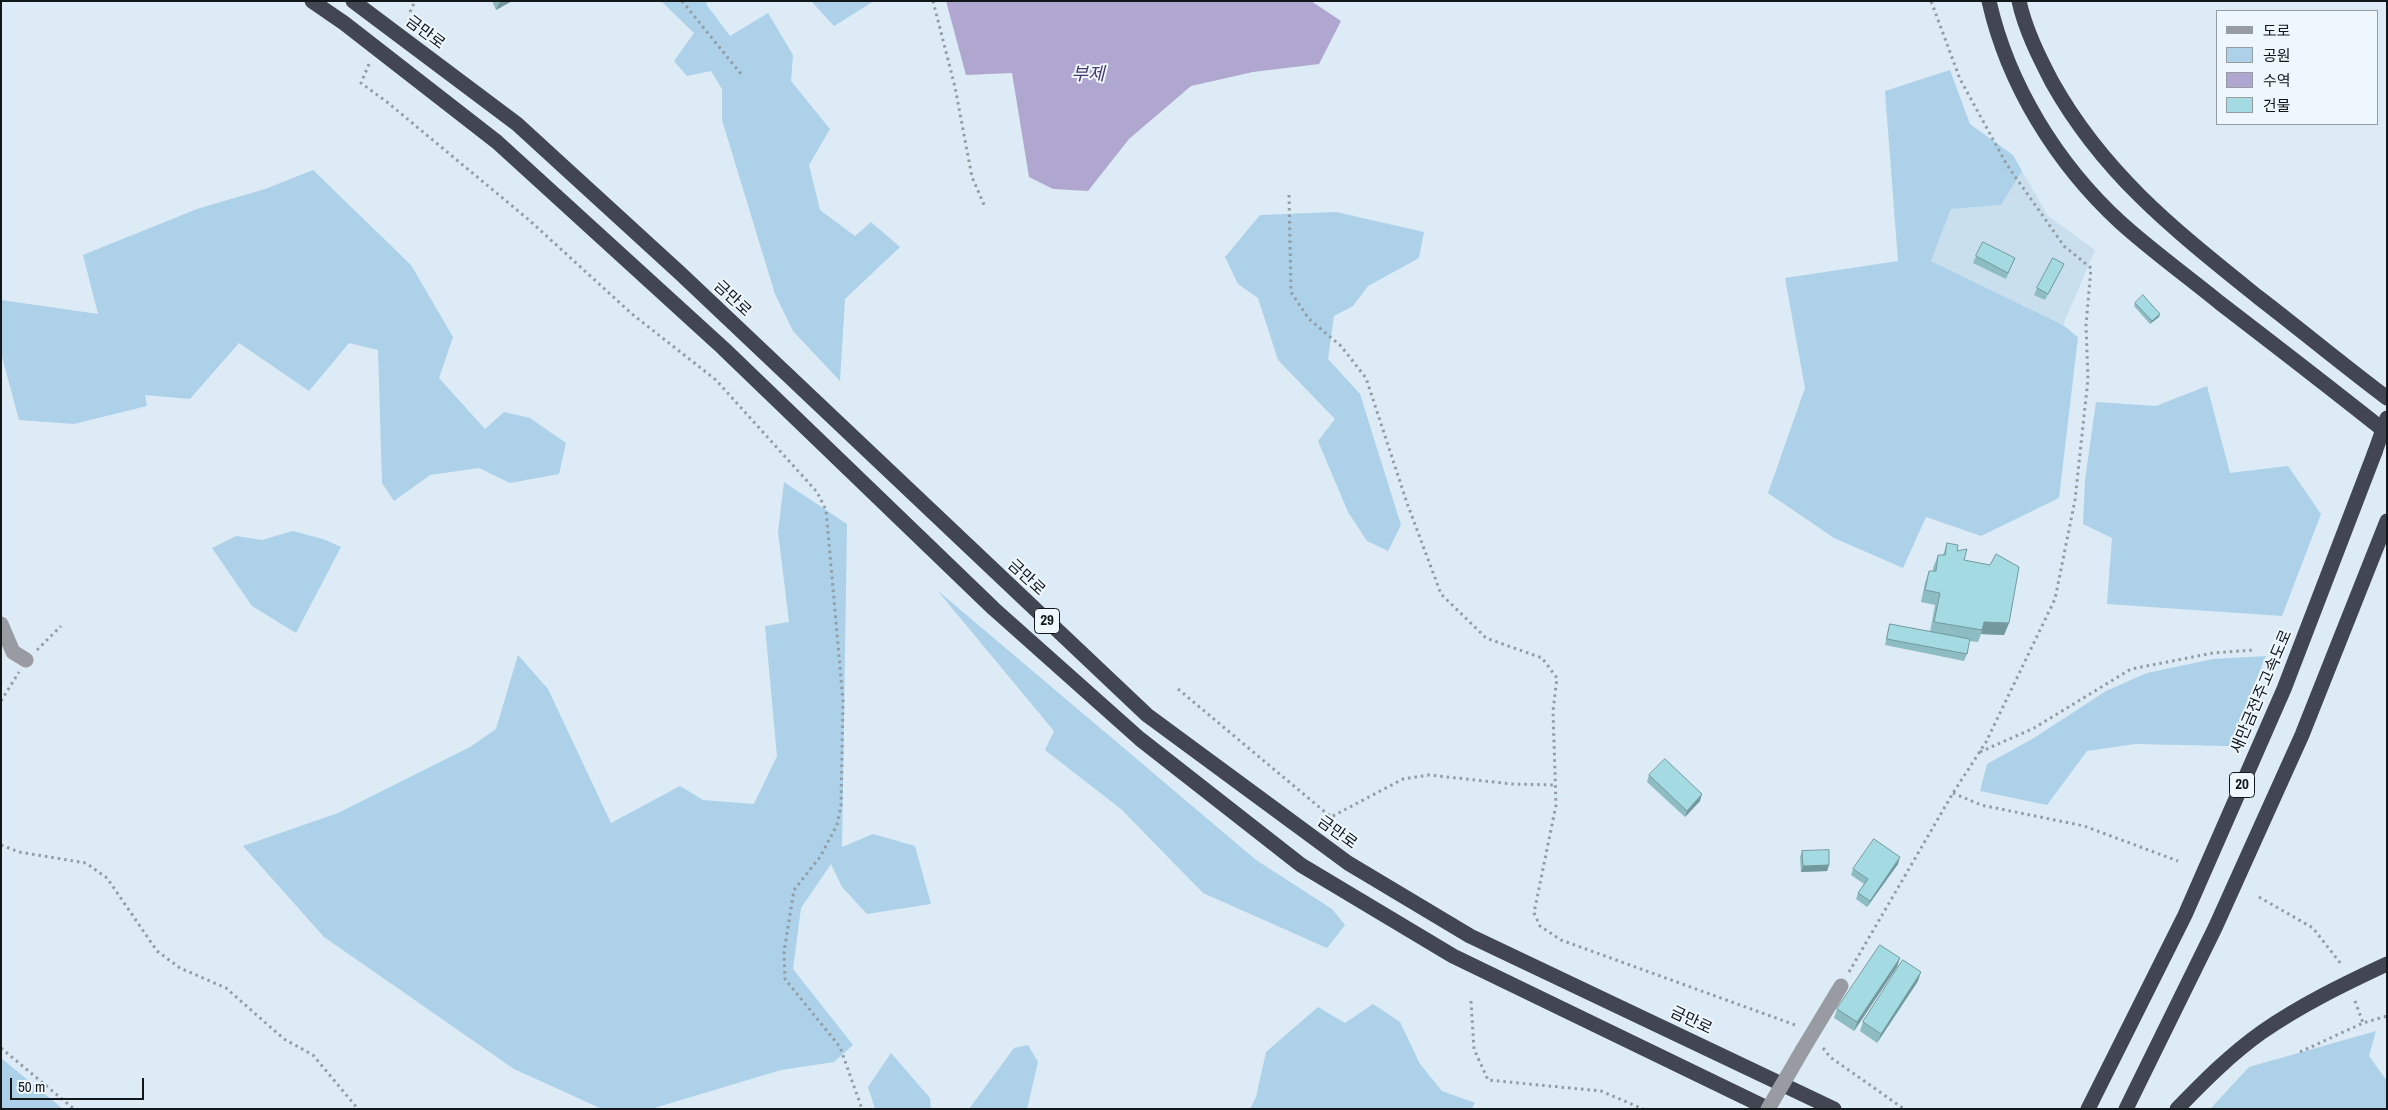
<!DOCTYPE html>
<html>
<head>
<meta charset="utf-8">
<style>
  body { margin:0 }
  #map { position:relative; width:2388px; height:1110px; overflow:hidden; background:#dcebf5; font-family:"Archivo Narrow","Noto Sans KR",sans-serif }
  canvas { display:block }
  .frame { position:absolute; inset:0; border:2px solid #12171a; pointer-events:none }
  .legend { position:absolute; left:2216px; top:10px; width:162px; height:115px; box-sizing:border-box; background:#eef7fd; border:1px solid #969da2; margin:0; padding:6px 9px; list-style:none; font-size:15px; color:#12171a }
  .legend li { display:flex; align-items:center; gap:10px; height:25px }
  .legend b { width:25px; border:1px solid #969da2 }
  .scale { position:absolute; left:10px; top:1078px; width:134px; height:22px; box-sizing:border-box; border:2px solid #12171a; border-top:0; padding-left:6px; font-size:15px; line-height:18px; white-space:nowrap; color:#12171a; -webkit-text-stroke:4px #eef7fd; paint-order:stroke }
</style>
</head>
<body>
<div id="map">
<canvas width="2388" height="1110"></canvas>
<div class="frame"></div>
<ul class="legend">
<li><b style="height:6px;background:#989ba1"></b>도로</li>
<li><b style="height:14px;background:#add1e8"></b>공원</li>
<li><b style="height:14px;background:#afa7cf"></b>수역</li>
<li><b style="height:14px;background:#a4dbe2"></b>건물</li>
</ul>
<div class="scale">50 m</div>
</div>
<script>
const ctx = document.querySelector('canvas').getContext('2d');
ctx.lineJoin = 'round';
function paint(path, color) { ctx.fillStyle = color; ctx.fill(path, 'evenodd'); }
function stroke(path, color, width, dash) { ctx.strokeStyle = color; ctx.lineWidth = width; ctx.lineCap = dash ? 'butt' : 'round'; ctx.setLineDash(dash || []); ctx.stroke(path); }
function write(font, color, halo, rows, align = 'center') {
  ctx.font = font + ' "Archivo Narrow","Noto Sans KR",sans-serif'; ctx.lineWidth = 4; ctx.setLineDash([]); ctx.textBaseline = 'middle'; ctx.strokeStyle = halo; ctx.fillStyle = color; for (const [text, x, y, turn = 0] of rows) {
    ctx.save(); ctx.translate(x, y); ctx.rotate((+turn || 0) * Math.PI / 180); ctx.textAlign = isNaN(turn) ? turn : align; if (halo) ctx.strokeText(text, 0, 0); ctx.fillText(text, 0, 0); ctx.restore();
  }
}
paint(new Path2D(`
  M2022,171L2048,216L2095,250L2063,325L1931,261L1951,209L2001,205Z`), '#c9dfed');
paint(new Path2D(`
  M661,1H708L706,4L730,36L768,13L793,55L791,81L830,129L809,165L820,210L855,236L871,222L900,247L845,299L840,381L793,331L775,294L722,120V89L711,71L687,76L674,61L694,33Z
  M811,1H874L834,26Z
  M1950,70L1970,124L2013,155L2022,171L2001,205L1951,209L1931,261L2063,325L2078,337L2059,498L1981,536L1926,517L1903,568L1834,538L1768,493L1805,388L1785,278L1898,261L1885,91Z
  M313,170L411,265L453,337L439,378L485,429L504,412L530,418L566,443L559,474L510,483L479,468L430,475L394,501L382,483L378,350L349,343L309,391L239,343L190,399L145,395L147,406L74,424L19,420L1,353V300L98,314L83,255L197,209L265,189Z
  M1336,212L1424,232L1419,258L1368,286L1353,306L1334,316L1328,359L1360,394L1401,525L1388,551L1367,541L1348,512L1318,441L1335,419L1278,360L1258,298L1238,284L1225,257L1260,215Z
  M2207,386L2230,473L2288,466L2321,514L2282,616L2107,604L2112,538L2083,524L2085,480L2096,402L2156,406Z
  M784,482L847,524L842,847L873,834L915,846L931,904L867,914L842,887L831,864L801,908L793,969L853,1045L834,1062L781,1070L651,1109H602L514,1069L324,937L243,846L338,813L470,747L496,729L518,655L548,689L611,823L680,786L703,800L754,804L777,756L765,626L789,622L778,532Z
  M293,531L323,539L341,547L296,633L252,606L212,548L236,536L262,540Z
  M937,590L1256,860L1332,909L1345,925L1327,948L1203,893L1121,809L1045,750L1054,731Z
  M2266,656L2229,746L2135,744L2087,751L2047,805L1980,791L1987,764L2034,738L2106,691L2147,673L2213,659Z
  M1373,1004L1400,1022L1420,1064L1442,1091L1475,1103L1472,1109H1250L1256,1097L1266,1052L1318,1007L1345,1023Z
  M2376,1031L2369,1056L2387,1081V1109H2210L2249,1067Z
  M1028,1045L1038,1062L1027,1109H969L1014,1048Z
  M891,1053L930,1098L931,1109H875L868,1087Z
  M1,1058L63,1109H1Z`), '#add1e8');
paint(new Path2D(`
  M946,1H1311L1341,21L1319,64L1253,72L1191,86L1129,139L1088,191L1053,189L1029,177L1012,73L966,75Z`), '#afa7cf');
stroke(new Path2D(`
  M682,1L741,74
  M933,1L955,87L972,177L985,207
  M410,12L415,1
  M369,64L361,83L387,102L529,220L632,314L716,380L817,492L826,510L843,701L841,806L837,825L820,857L794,890L784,952L785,979L840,1047L862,1109
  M1289,195L1291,292L1309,319L1341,346L1366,378L1407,503L1441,594L1486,638L1542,658L1557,678L1553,711L1556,805L1534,913L1540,926L1561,940L1798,1026
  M37,650L61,626
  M1178,689L1331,817L1403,779L1429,775L1512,784L1554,785
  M1,701L19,672
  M1980,752L2034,728L2131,669L2213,653L2254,650
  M1953,793L1981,805L2084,826L2178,861
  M1,845L19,852L86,863L107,878L157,951L180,968L226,988L284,1039L313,1055L358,1109
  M2259,897L2313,928L2341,964
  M1849,972L1953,793L1986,742L2055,599L2075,500L2088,379L2086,325L2091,268L2064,246L2007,165L1960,79L1931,1
  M1471,1001L1474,1049L1488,1080L1601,1091L1643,1109
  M2355,1001L2363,1023
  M1,1048L74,1109
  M1823,1048L1830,1057L1904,1109
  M2300,1052L2363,1023L2387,1016`), '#919ca4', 3, [2.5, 4]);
stroke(new Path2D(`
  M1,624L13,652L26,660
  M1803,1049L1841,986`), '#989ba1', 15);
stroke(new Path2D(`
  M312,1L344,23L497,142L723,348L994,609L1140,739L1301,865L1453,956L1769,1109
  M353,1L517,124L681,274L1147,715L1348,863L1470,936L1834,1109
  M1989,1C2008,85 2057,164 2120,222C2152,251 2187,276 2220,303C2276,346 2332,389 2387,433
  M2019,1C2025,29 2039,57 2052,82C2104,175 2176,231 2258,297C2301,330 2343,365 2387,398
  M2088,1109L2185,915L2284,689L2375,452
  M2126,1109L2215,928L2302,735L2387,521
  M2177,1109C2204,1081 2231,1054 2262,1032C2301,1005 2344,984 2387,964`), '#414652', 15);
stroke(new Path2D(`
  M1768,1109L1803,1049`), '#989ba1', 15);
stroke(new Path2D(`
  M2375,452L2387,418`), '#414652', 15);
paint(new Path2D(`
  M492,1H512L496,10Z
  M1976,256L2015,258L2006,279L1973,263Z
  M2061,270L2045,300L2034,295L2037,288Z
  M2135,303L2159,317L2150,324L2134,306Z
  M1947,543L1957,551L2009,623L2004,635L1981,634L1978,642L1969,641L1967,654L1964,661L1885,645L1888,630L1890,624L1930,632L1935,605L1921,602L1925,583L1929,571H1933V568L1938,555H1943Z
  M1649,775L1700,801L1685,817L1647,782Z
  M1802,851L1829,865L1827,871L1801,872L1800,857Z
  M1898,864L1867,907L1856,899L1858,893L1864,884L1851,875L1853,869Z
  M1900,958L1897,967L1854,1031L1834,1018L1837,1009Z
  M1918,981L1877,1043L1860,1031L1863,1022Z`), '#8dbcc2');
paint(new Path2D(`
  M503,1H512L496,10L499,3Z
  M2160,314L2159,317L2150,324L2152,321Z
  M1984,622L2009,623L2004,635L1981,634Z
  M1702,794L1700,801L1685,817L1687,811Z
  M1900,857L1898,864L1867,907L1870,901Z
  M1829,865L1827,871L1801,872L1803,866Z
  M1900,958L1897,967L1854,1031L1857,1022Z
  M1921,972L1918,981L1877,1043L1881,1034Z`), '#73999e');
const building = new Path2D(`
  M1983,242L2015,258L2008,273L1976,256Z
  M2053,258L2064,264L2048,294L2037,288Z
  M2143,295L2160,314L2152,321L2135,303Z
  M1947,543L1958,545L1957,551L1967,549L1964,560L1990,565L1996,554L2019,567L2009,623L1984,622L1982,630L1934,622L1940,593L1925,590L1929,571H1936L1938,555H1945Z
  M1890,624L1970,639L1967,654L1887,639Z
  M1665,759L1702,794L1687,811L1649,775Z
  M1874,839L1900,857L1870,901L1858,893L1868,879L1853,869Z
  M1829,850V865L1803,866L1802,851Z
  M1880,945L1900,958L1857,1022L1837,1009Z
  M1903,960L1921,972L1881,1034L1863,1022Z`);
paint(building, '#a4dbe2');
stroke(building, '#73999e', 1);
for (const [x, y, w] of [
  [1047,621,25],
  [2242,785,25]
]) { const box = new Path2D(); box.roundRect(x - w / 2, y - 12.5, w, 25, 4); ctx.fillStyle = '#eef7fd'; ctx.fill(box); stroke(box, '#12171a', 1); }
write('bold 15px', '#12171a', null, [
  ["29",1047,621],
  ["20",2242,785]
]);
write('16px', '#12171a', '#eef7fd', [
  ["금만로",425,33,37],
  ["금만로",732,299,43],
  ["금만로",1026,578,43],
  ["새만금전주고속도로",2262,692,-67],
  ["금만로",1337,833,36],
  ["금만로",1691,1021,25]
]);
write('italic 18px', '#47396d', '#eef7fd', [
  ["부제",1088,75]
]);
</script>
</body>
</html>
